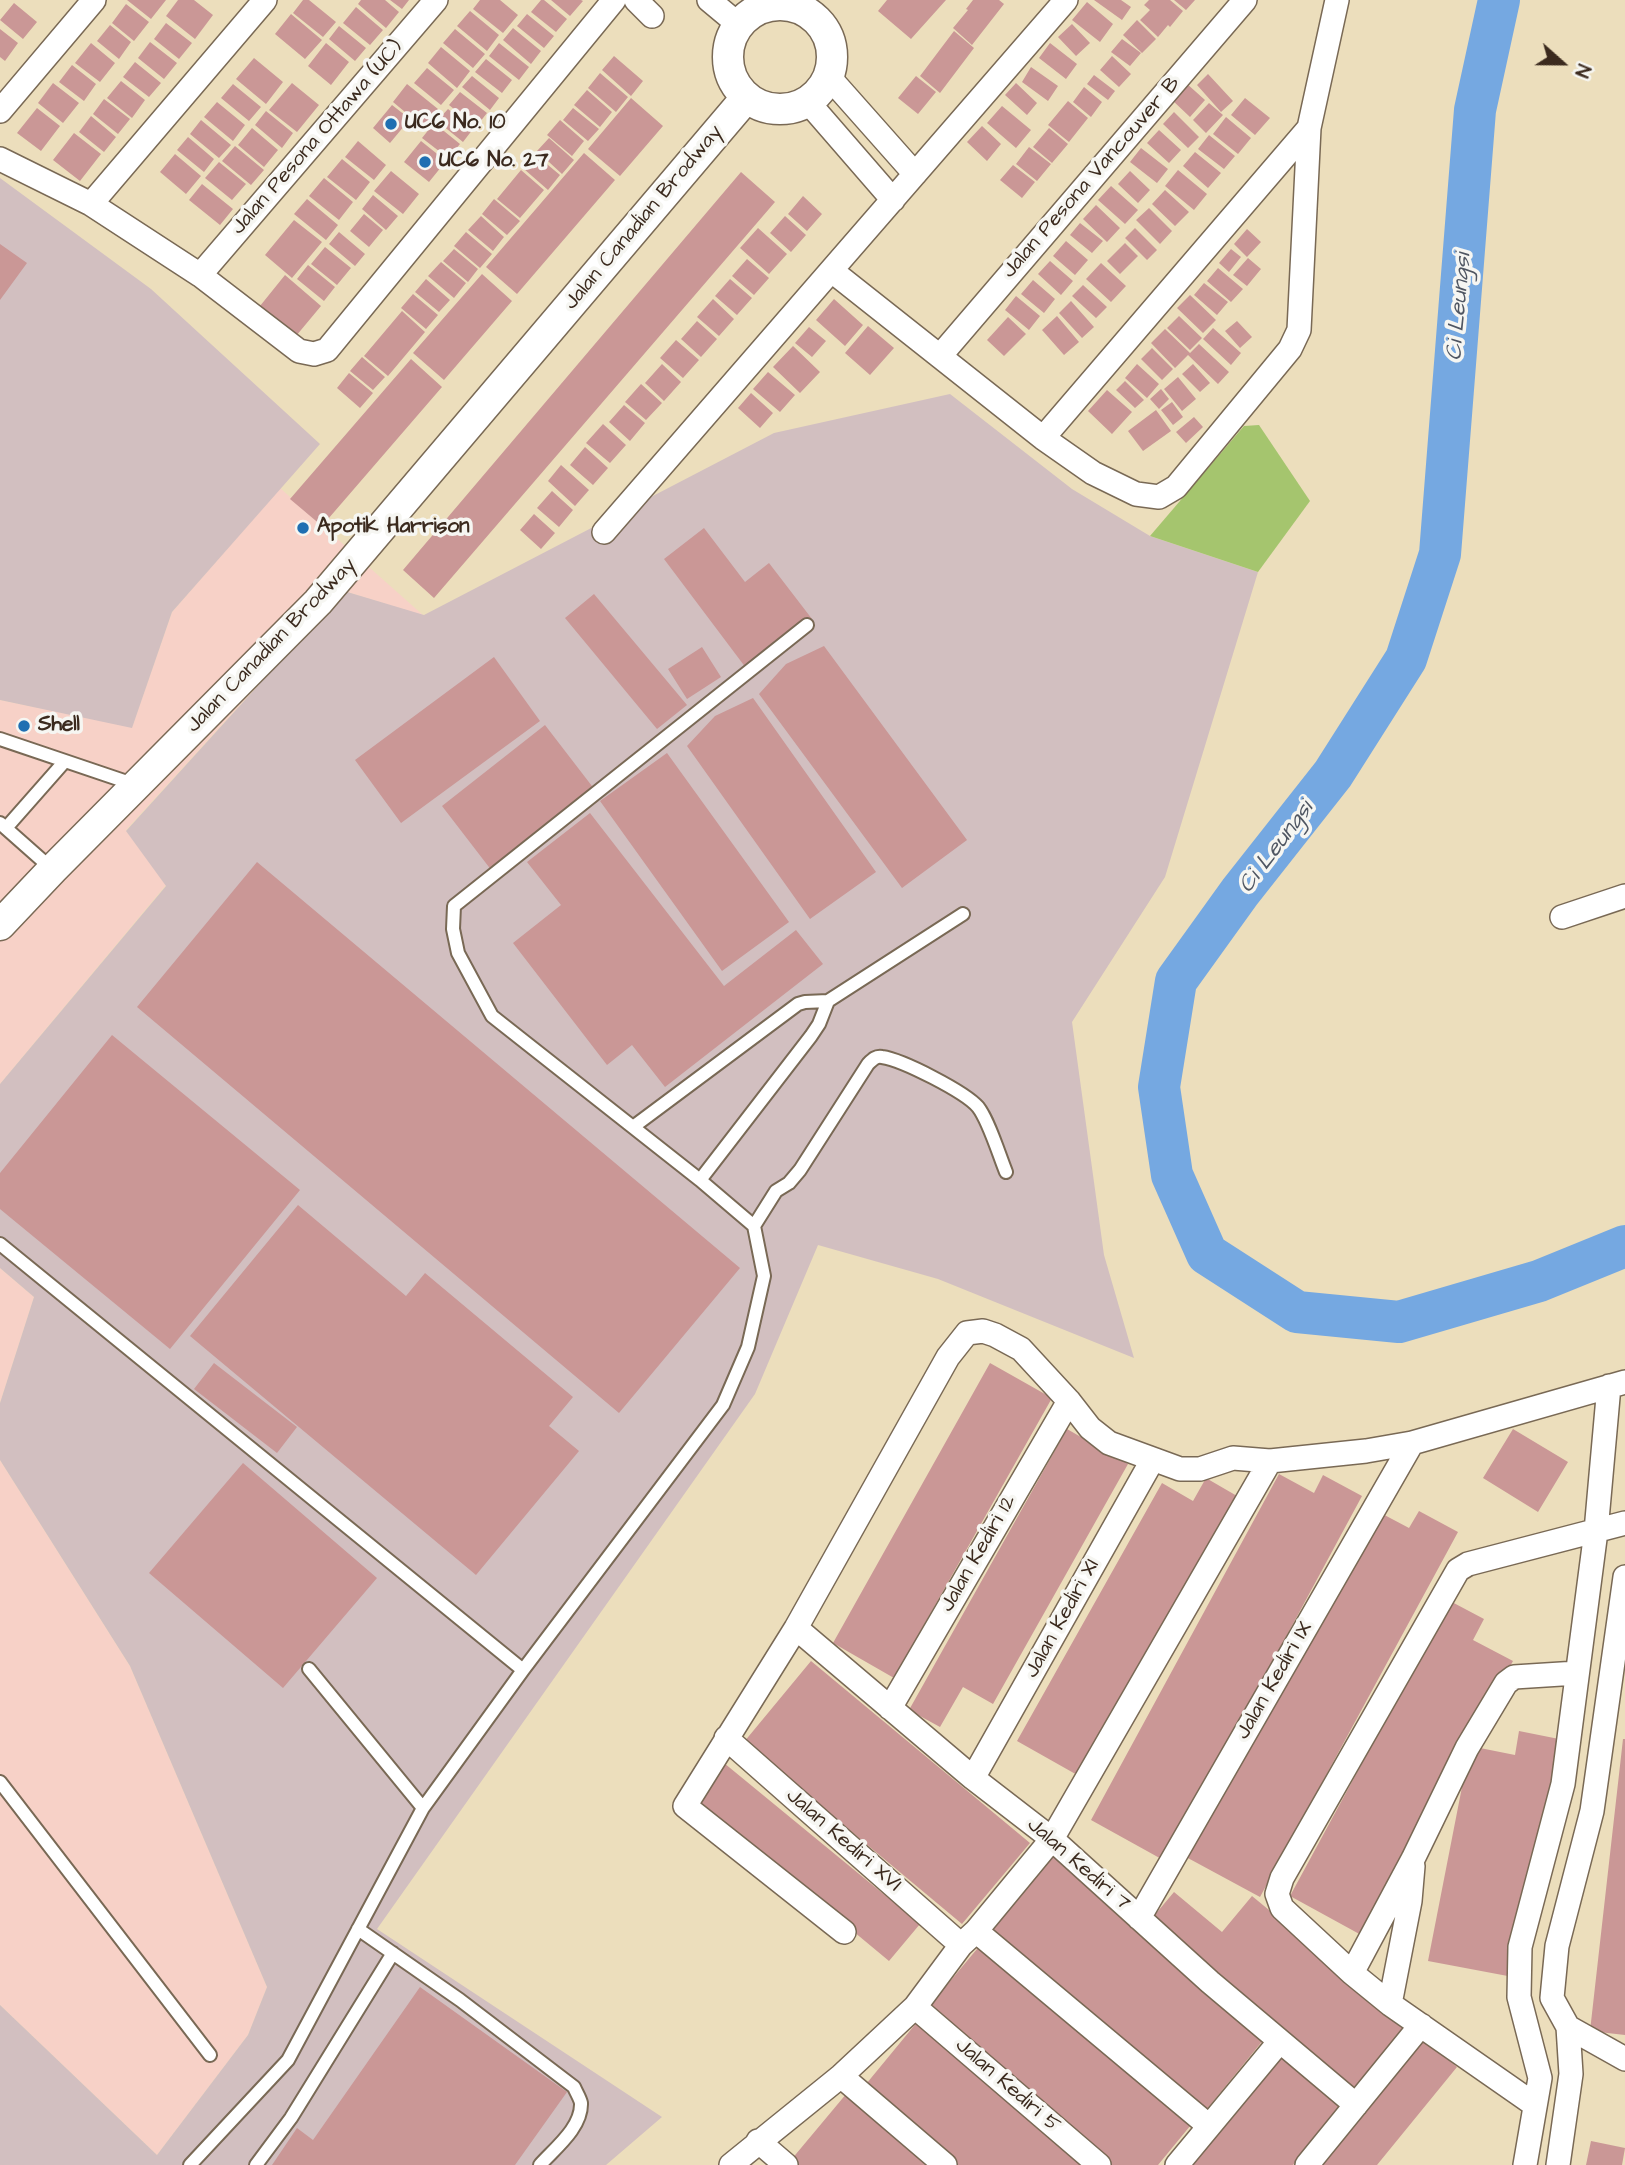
<!DOCTYPE html>
<html>
<head>
<meta charset="utf-8">
<style>
  body { margin:0 }
  #map { position:relative; width:1625px; height:2165px; overflow:hidden; background:#ecdebc; font-family:"Architects Daughter",sans-serif }
  canvas { display:block }
  .north { position:absolute; left:1527px; top:28px; width:70px; height:70px; -webkit-text-stroke:5px #f6f6f2; paint-order:stroke; rotate:111deg; font-size:19px; font-weight:700; line-height:28px; text-align:center; color:#3b2a1e }
  .north::after { content:''; display:block; margin:auto; width:24px; height:32px; background:#3b2a1e; clip-path:polygon(50% 0,100% 100%,50% 72%,0 100%) }
</style>
</head>
<body>
<div id="map">
<canvas width="1625" height="2165"></canvas>
<div class="north">N</div>
</div>
<script>
const ctx = document.querySelector('canvas').getContext('2d');
ctx.lineJoin = 'round';
function paint(path, color) { ctx.fillStyle = color; ctx.fill(path, 'evenodd'); }
function stroke(path, color, width, dash) { ctx.strokeStyle = color; ctx.lineWidth = width; ctx.lineCap = dash ? 'butt' : 'round'; ctx.setLineDash(dash || []); ctx.stroke(path); }
function write(font, color, halo, rows, align = 'center') {
  ctx.font = font + ' "Architects Daughter",sans-serif'; ctx.lineWidth = 7; ctx.setLineDash([]); ctx.textBaseline = 'middle'; ctx.strokeStyle = halo; ctx.fillStyle = color; for (const [text, x, y, turn = 0] of rows) {
    ctx.save(); ctx.translate(x, y); ctx.rotate((+turn || 0) * Math.PI / 180); ctx.textAlign = isNaN(turn) ? turn : align; if (halo) ctx.strokeText(text, 0, 0); ctx.fillText(text, 0, 0); ctx.restore();
  }
}
paint(new Path2D(`
  M280,488L424,616L344,591L126,830L166,885L0,1084V700L132,727L172,612Z
  M0,1268L34,1297L0,1403Z
  M0,1460L130,1666L267,1987L248,2035L157,2155L0,2005Z`), '#f7d1c7');
paint(new Path2D(`
  M0,178L151,289L320,444L172,612L132,728L0,700Z
  M950,394L1072,489L1150,536L1258,572L1165,877L1072,1022L1104,1255L1134,1358L938,1279L818,1245L755,1394L377,1929L662,2117L606,2165H0V2005L157,2155L248,2035L267,1987L130,1666L0,1460V1403L34,1297L0,1268V1084L166,886L126,831L344,591L424,615L774,433Z`), '#d2bfc0');
paint(new Path2D(`
  M1259,425L1310,501L1258,572L1150,536L1244,426Z`), '#a5c56e');
stroke(new Path2D(`
  M1499,0L1475,110L1440,554L1406,659L1333,774L1240,892L1176,981L1159,1087L1172,1175L1207,1254L1297,1312L1399,1322L1539,1281L1625,1246`), '#75a8e1', 42);
paint(new Path2D(`
  M127,0H166L151,19Z
  M178,0H194L213,15L195,39L166,16Z
  M303,0H309L336,22L323,37L293,13Z
  M361,0H385L399,12L386,28L358,4Z
  M390,0H409L402,9Z
  M480,0H500L518,15L503,33L473,9Z
  M541,0H544L567,19L556,32L531,12Z
  M551,0H581L583,1L570,16Z
  M887,0H946L911,39L878,11Z
  M973,0H999L1004,4L972,45L953,28L968,10L966,9Z
  M1094,0H1121L1131,7L1122,20Z
  M1149,0H1170L1183,11L1170,27L1168,25L1158,37L1140,20L1150,10L1144,5Z
  M1174,0H1195L1186,10Z
  M1087,2L1113,24L1100,42L1072,20Z
  M14,3L37,22L23,39L0,20Z
  M126,4L149,22L134,41L112,23Z
  M356,7L383,30L370,45L343,23Z
  M470,11L499,35L487,51L457,26Z
  M291,14L322,40L305,59L275,34Z
  M527,14L554,36L544,48L517,26Z
  M1137,20L1156,39L1142,53L1123,35Z
  M166,23L192,43L179,59L154,39Z
  M1072,24L1090,43L1076,56L1058,37Z
  M110,25L131,42L119,59L97,41Z
  M339,26L366,48L355,61L329,39Z
  M513,28L541,51L531,64L503,40Z
  M0,29L18,43L5,61L0,57Z
  M455,29L485,54L473,68L443,43Z
  M954,31L974,48L940,93L920,76Z
  M1122,39L1141,53L1130,66L1111,52Z
  M150,42L177,63L164,79L138,58Z
  M91,43L115,63L100,82L75,63Z
  M326,43L349,62L331,85L308,66Z
  M499,43L529,67L519,80L489,56Z
  M1050,43L1077,64L1066,79L1039,58Z
  M441,47L470,71L457,88L428,63Z
  M614,56L643,81L631,96L602,70Z
  M1112,56L1131,74L1119,87L1100,70Z
  M254,58L283,82L266,104L236,79Z
  M486,59L512,80L502,93L475,72Z
  M135,62L161,83L149,97L123,77Z
  M72,65L96,84L84,101L59,82Z
  M1031,67L1058,86L1048,101L1022,82Z
  M427,68L454,90L441,105L414,83Z
  M600,73L628,97L616,112L588,88Z
  M1208,74L1233,101L1221,112L1197,85Z
  M1094,75L1115,91L1108,100L1087,84Z
  M472,76L499,98L490,110L462,87Z
  M916,76L936,92L918,114L898,98Z
  M121,81L145,100L132,118L107,98Z
  M53,83L79,103L63,123L38,103Z
  M292,83L319,105L297,132L269,110Z
  M1016,83L1037,103L1027,115L1005,95Z
  M1186,83L1205,100L1190,117L1171,99Z
  M233,84L261,107L249,121L221,98Z
  M407,84L438,109L423,127L393,102Z
  M1084,87L1102,102L1091,117L1073,102Z
  M587,90L612,112L600,127L574,105Z
  M460,92L487,113L476,127L449,105Z
  M631,98L663,126L620,176L588,149Z
  M1245,98L1270,118L1255,135L1231,115Z
  M104,99L130,119L118,134L93,114Z
  M1068,101L1088,118L1069,142L1048,125Z
  M217,102L245,125L233,141L204,117Z
  M1209,103L1223,115L1206,133L1193,120Z
  M392,105L410,119L390,143L373,128Z
  M1002,106L1031,130L1016,148L987,123Z
  M37,108L60,126L41,151L17,133Z
  M573,108L599,129L588,141L563,120Z
  M448,109L473,129L463,142L437,121Z
  M266,111L293,133L282,148L255,125Z
  M1174,112L1199,137L1188,148L1163,124Z
  M91,116L116,137L104,152L79,132Z
  M1226,117L1251,138L1238,154L1213,134Z
  M201,120L231,145L219,158L190,134Z
  M560,120L584,141L572,156L547,135Z
  M434,123L460,144L448,158L422,138Z
  M982,126L1001,144L987,161L967,142Z
  M252,128L278,150L264,167L238,145Z
  M1049,128L1068,144L1052,163L1033,147Z
  M1159,130L1181,150L1169,163L1147,143Z
  M74,133L101,154L80,181L53,160Z
  M1209,135L1235,156L1224,169L1198,149Z
  M188,137L214,159L204,172L177,150Z
  M549,138L574,160L562,174L537,151Z
  M358,141L386,165L374,180L345,157Z
  M421,141L446,161L429,182L404,162Z
  M235,146L264,170L251,185L222,161Z
  M1029,147L1051,164L1037,181L1016,164Z
  M1141,148L1168,169L1157,183L1130,162Z
  M1195,152L1221,173L1208,188L1183,166Z
  M584,153L615,180L517,294L486,267Z
  M175,154L201,176L186,194L160,172Z
  M536,155L560,175L548,190L524,169Z
  M342,159L370,182L356,200L327,177Z
  M219,162L246,184L232,200L205,178Z
  M1013,165L1035,182L1022,198L1000,180Z
  M521,170L544,190L520,218L497,199Z
  M1178,170L1207,194L1194,210L1165,186Z
  M391,171L419,194L403,214L374,191Z
  M1130,171L1150,190L1138,203L1118,184Z
  M741,172L775,202L434,598L403,570Z
  M324,178L353,202L339,220L309,196Z
  M202,184L233,209L220,225L189,200Z
  M1111,186L1138,210L1125,224L1098,200Z
  M1165,190L1189,212L1175,226L1152,204Z
  M373,195L398,216L386,230L362,209Z
  M803,196L822,214L807,231L788,214Z
  M307,199L338,225L326,240L294,214Z
  M494,199L520,221L507,235L482,214Z
  M1096,205L1120,228L1107,242L1083,219Z
  M1149,208L1172,231L1160,244L1136,220Z
  M364,214L383,230L369,247L350,231Z
  M481,216L504,237L493,251L468,230Z
  M785,216L806,235L791,252L770,233Z
  M294,220L322,242L292,278L265,255Z
  M1080,223L1103,241L1092,253L1070,235Z
  M758,228L787,254L769,274L740,248Z
  M1135,228L1157,250L1147,260L1125,238Z
  M1247,229L1261,242L1247,257L1234,244Z
  M339,232L365,254L355,266L329,244Z
  M466,232L492,254L480,268L454,246Z
  M1066,241L1088,260L1075,275L1053,256Z
  M1125,243L1138,256L1120,274L1107,261Z
  M0,244L27,263L0,300Z
  M325,247L351,268L337,285L311,264Z
  M454,249L478,269L468,282L443,261Z
  M1231,249L1241,257L1229,272L1219,263Z
  M1248,258L1261,269L1247,286L1233,275Z
  M747,259L769,278L754,295L732,276Z
  M1050,261L1073,281L1061,295L1038,274Z
  M441,262L466,283L454,298L428,276Z
  M1101,263L1126,286L1111,302L1086,279Z
  M308,265L335,287L324,301L297,279Z
  M1218,268L1243,289L1231,302L1207,281Z
  M482,274L512,301L444,380L413,353Z
  M285,275L321,306L296,336L260,306Z
  M426,279L450,300L439,312L415,292Z
  M730,279L752,298L737,315L715,296Z
  M1033,280L1055,299L1044,313L1021,294Z
  M1204,283L1228,302L1217,315L1194,295Z
  M1083,285L1107,307L1096,318L1072,296Z
  M413,294L438,315L426,329L401,308Z
  M1190,295L1216,320L1203,333L1177,308Z
  M1016,296L1040,316L1029,330L1005,310Z
  M713,299L734,319L719,336L697,317Z
  M834,299L863,325L845,346L816,320Z
  M1071,301L1094,327L1082,338L1059,313Z
  M402,311L425,332L388,376L364,356Z
  M1057,316L1079,342L1064,355L1042,330Z
  M1179,316L1202,338L1190,350L1167,328Z
  M1008,317L1026,334L1004,356L987,340Z
  M697,321L717,339L701,357L681,339Z
  M1237,321L1252,337L1240,348L1225,331Z
  M868,326L894,348L870,375L845,353Z
  M809,327L826,341L812,357L795,343Z
  M1213,328L1241,353L1231,365L1203,339Z
  M1165,329L1190,353L1199,344L1229,372L1218,384L1188,355L1175,368L1151,343Z
  M676,340L699,360L683,378L660,358Z
  M793,346L820,372L800,393L773,367Z
  M1152,348L1173,369L1162,380L1141,359Z
  M362,357L385,377L373,390L350,371Z
  M411,359L442,387L322,526L290,499Z
  M662,364L681,382L664,401L645,383Z
  M1137,364L1159,384L1147,398L1125,378Z
  M1193,364L1210,383L1200,392L1182,374Z
  M768,372L795,395L780,412L753,389Z
  M349,373L373,393L360,408L337,388Z
  M1178,377L1196,399L1182,411L1164,389Z
  M1125,381L1144,400L1135,408L1116,390Z
  M641,384L662,403L646,420L625,402Z
  M1161,389L1169,399L1159,409L1150,399Z
  M1107,390L1132,412L1112,434L1088,411Z
  M751,393L773,413L760,428L738,408Z
  M1172,402L1183,417L1173,425L1161,410Z
  M624,405L645,423L630,441L609,422Z
  M1156,410L1171,431L1143,451L1128,431Z
  M1194,417L1203,427L1186,443L1176,432Z
  M603,424L626,445L610,463L586,443Z
  M585,447L608,468L593,485L570,465Z
  M561,465L589,490L575,506L548,481Z
  M552,491L573,510L559,527L537,508Z
  M534,514L555,533L541,549L520,530Z
  M704,528L745,582L769,563L812,619L746,668L664,559Z
  M594,594L687,705L657,729L565,618Z
  M824,646L967,840L902,888L759,694L786,664Z
  M702,647L721,677L687,699L668,669Z
  M494,657L540,721L401,823L355,760Z
  M753,698L876,872L810,919L687,746L715,716Z
  M545,725L595,790L492,871L442,806Z
  M667,753L789,922L722,971L600,801Z
  M590,813L724,986L796,930L823,964L665,1087L632,1045L607,1065L513,943L561,905L527,862Z
  M257,862L740,1268L619,1413L137,1007Z
  M112,1035L300,1190L170,1349L0,1209V1173Z
  M298,1205L406,1296L425,1273L573,1397L549,1426L579,1451L476,1575L190,1336Z
  M214,1363L297,1427L277,1453L194,1389Z
  M990,1363L1052,1398L894,1678L833,1643Z
  M1067,1429L1128,1464L993,1704L963,1687L940,1727L909,1710Z
  M1513,1429L1568,1462L1538,1512L1483,1478Z
  M243,1463L377,1578L283,1688L149,1573Z
  M1279,1474L1314,1493L1323,1475L1362,1496L1165,1861L1091,1820Z
  M1206,1478L1237,1496L1079,1776L1017,1741L1162,1483L1193,1501Z
  M1375,1510L1409,1528L1419,1511L1458,1532L1260,1897L1186,1857Z
  M1450,1601L1484,1619L1473,1640L1513,1661L1363,1936L1290,1896Z
  M811,1661L1030,1843L962,1924L744,1742Z
  M1519,1731L1559,1739L1513,1977L1428,1961L1470,1746L1515,1755Z
  M1623,1739H1625V2035L1590,2031Z
  M724,1763L920,1924L889,1961L694,1799Z
  M1051,1852L1269,2033L1202,2115L983,1933Z
  M1174,1892L1222,1932L1252,1896L1407,2024L1351,2092L1148,1923Z
  M982,1943L1195,2120L1158,2165H1112L926,2010Z
  M420,1987L567,2092L515,2165H272L297,2128L313,2140Z
  M918,2021L1091,2165H954L862,2089Z
  M1423,2038L1457,2067L1377,2165H1318Z
  M1283,2050L1346,2104L1293,2165H1184Z
  M847,2093L934,2165H796L791,2160Z
  M1591,2141L1625,2148L1622,2165H1586Z`), '#ca9796');
const service = new Path2D(`
  M0,739L136,785
  M0,823L52,869
  M6,828L65,761
  M633,1127L798,1004L805,1002L828,1001L963,914
  M700,1180L811,1036L819,1024L828,1001
  M754,1226L700,1180L492,1016L458,953L453,929L454,906L807,625
  M0,1244L523,1670
  M309,1669L423,1808
  M0,1782L210,2055
  M358,1929L460,2000L574,2087C576,2092 580,2098 581,2103C582,2128 554,2149 540,2165
  M190,2165L288,2060L423,1808L523,1670L723,1405L748,1347L764,1276L754,1226L776,1191L789,1183L800,1170L868,1064C873,1059 876,1056 882,1057C903,1060 965,1092 978,1107C989,1121 999,1155 1006,1172
  M256,2165L291,2118L393,1953`);
const minor = new Path2D(`
  M636,0L652,16
  M709,0L739,25
  M829,77L915,174
  M808,102L893,200
  M0,111L94,0
  M0,159L91,204L200,275L299,351L314,354L327,350L614,0
  M91,204L265,0
  M832,271L1043,438L1093,473L1136,494L1159,497L1176,487L1290,349L1299,330L1309,128L1337,0
  M200,275L436,0
  M940,356L1245,0
  M1043,438L1309,128
  M604,532L1066,0
  M1562,917L1625,896
  M796,1628L973,1778L1052,1839L1210,1982L1356,2105
  M890,1708L1069,1401
  M726,1738L961,1945
  M973,1778L1153,1459
  M1139,1918L1412,1443
  M976,1931L1209,2126
  M844,1932L685,1806L796,1628L948,1357L967,1333L983,1331L995,1335L1021,1349L1069,1401L1090,1428L1109,1443L1180,1469H1200L1233,1458L1270,1461L1366,1451L1412,1443L1625,1382
  M1352,1973L1413,1859L1467,1748L1506,1683L1514,1677L1577,1673
  M1390,2004L1410,1901L1413,1866
  M915,2007L1099,2165
  M1568,2027L1625,2059
  M841,2076L945,2165
  M1535,2105L1390,2004L1352,1973L1282,1908L1277,1894L1282,1878L1458,1570L1468,1564L1625,1523
  M758,2141L786,2165
  M731,2165L841,2076L915,2007L961,1945L976,1931L1052,1839L1270,1461
  M1177,2165L1280,2041
  M1307,2165L1421,2025
  M1525,2165L1540,2078L1519,1997L1520,1947L1563,1784L1596,1531L1609,1386
  M1558,2165L1571,2074L1568,2027L1552,1998L1557,1946L1592,1811L1625,1577`);
const tertiary = new Path2D(`
  M728 57a52 52 0 1 1 104 0a52 52 0 1 1-104 0Z
  M0,925L53,869L318,602L746,98`);
stroke(service, '#796955', 16);
stroke(minor, '#796955', 26);
stroke(tertiary, '#796955', 33);
stroke(service, '#fff', 12);
stroke(minor, '#fff', 23);
stroke(tertiary, '#fff', 30);
for (const [x, y, r, color] of [
  [391,124,7,"#1f6fb2"],
  [425,162,7,"#1f6fb2"],
  [303,528,7,"#1f6fb2"],
  [24,726,7,"#1f6fb2"]
]) { const dot = new Path2D(); dot.arc(x, y, r, 0, 2 * Math.PI); ctx.fillStyle = color; ctx.fill(dot); stroke(dot, '#f6f6f2', 2.5); }
write('bold 21px', '#3b2a1e', '#f6f6f2', [
  ["UC6 No. 10",405,124],
  ["UC6 No. 27",439,162],
  ["Apotik Harrison",317,528],
  ["Shell",38,726]
], 'left');
write('21px', '#3b2a1e', '#f6f6f2', [
  ["Jalan Pesona Ottawa (UC)",318,138,-49],
  ["Jalan Pesona Vancouver B",1092,178,-49],
  ["Jalan Canadian Brodway",644,218,-50],
  ["Jalan Canadian Brodway",272,646,-46],
  ["Jalan Kediri 12",979,1554,-60],
  ["Jalan Kediri XI",1063,1619,-61],
  ["Jalan Kediri IX",1275,1681,-60],
  ["Jalan Kediri XVI",843,1841,41],
  ["Jalan Kediri 7",1078,1865,41],
  ["Jalan Kediri 5",1007,2086,41]
]);
write('italic 23px', '#4f5662', '#f6f6f2', [
  ["Ci Leungsi",1460,307,-85],
  ["Ci Leungsi",1277,848,-53]
]);
</script>
</body>
</html>
